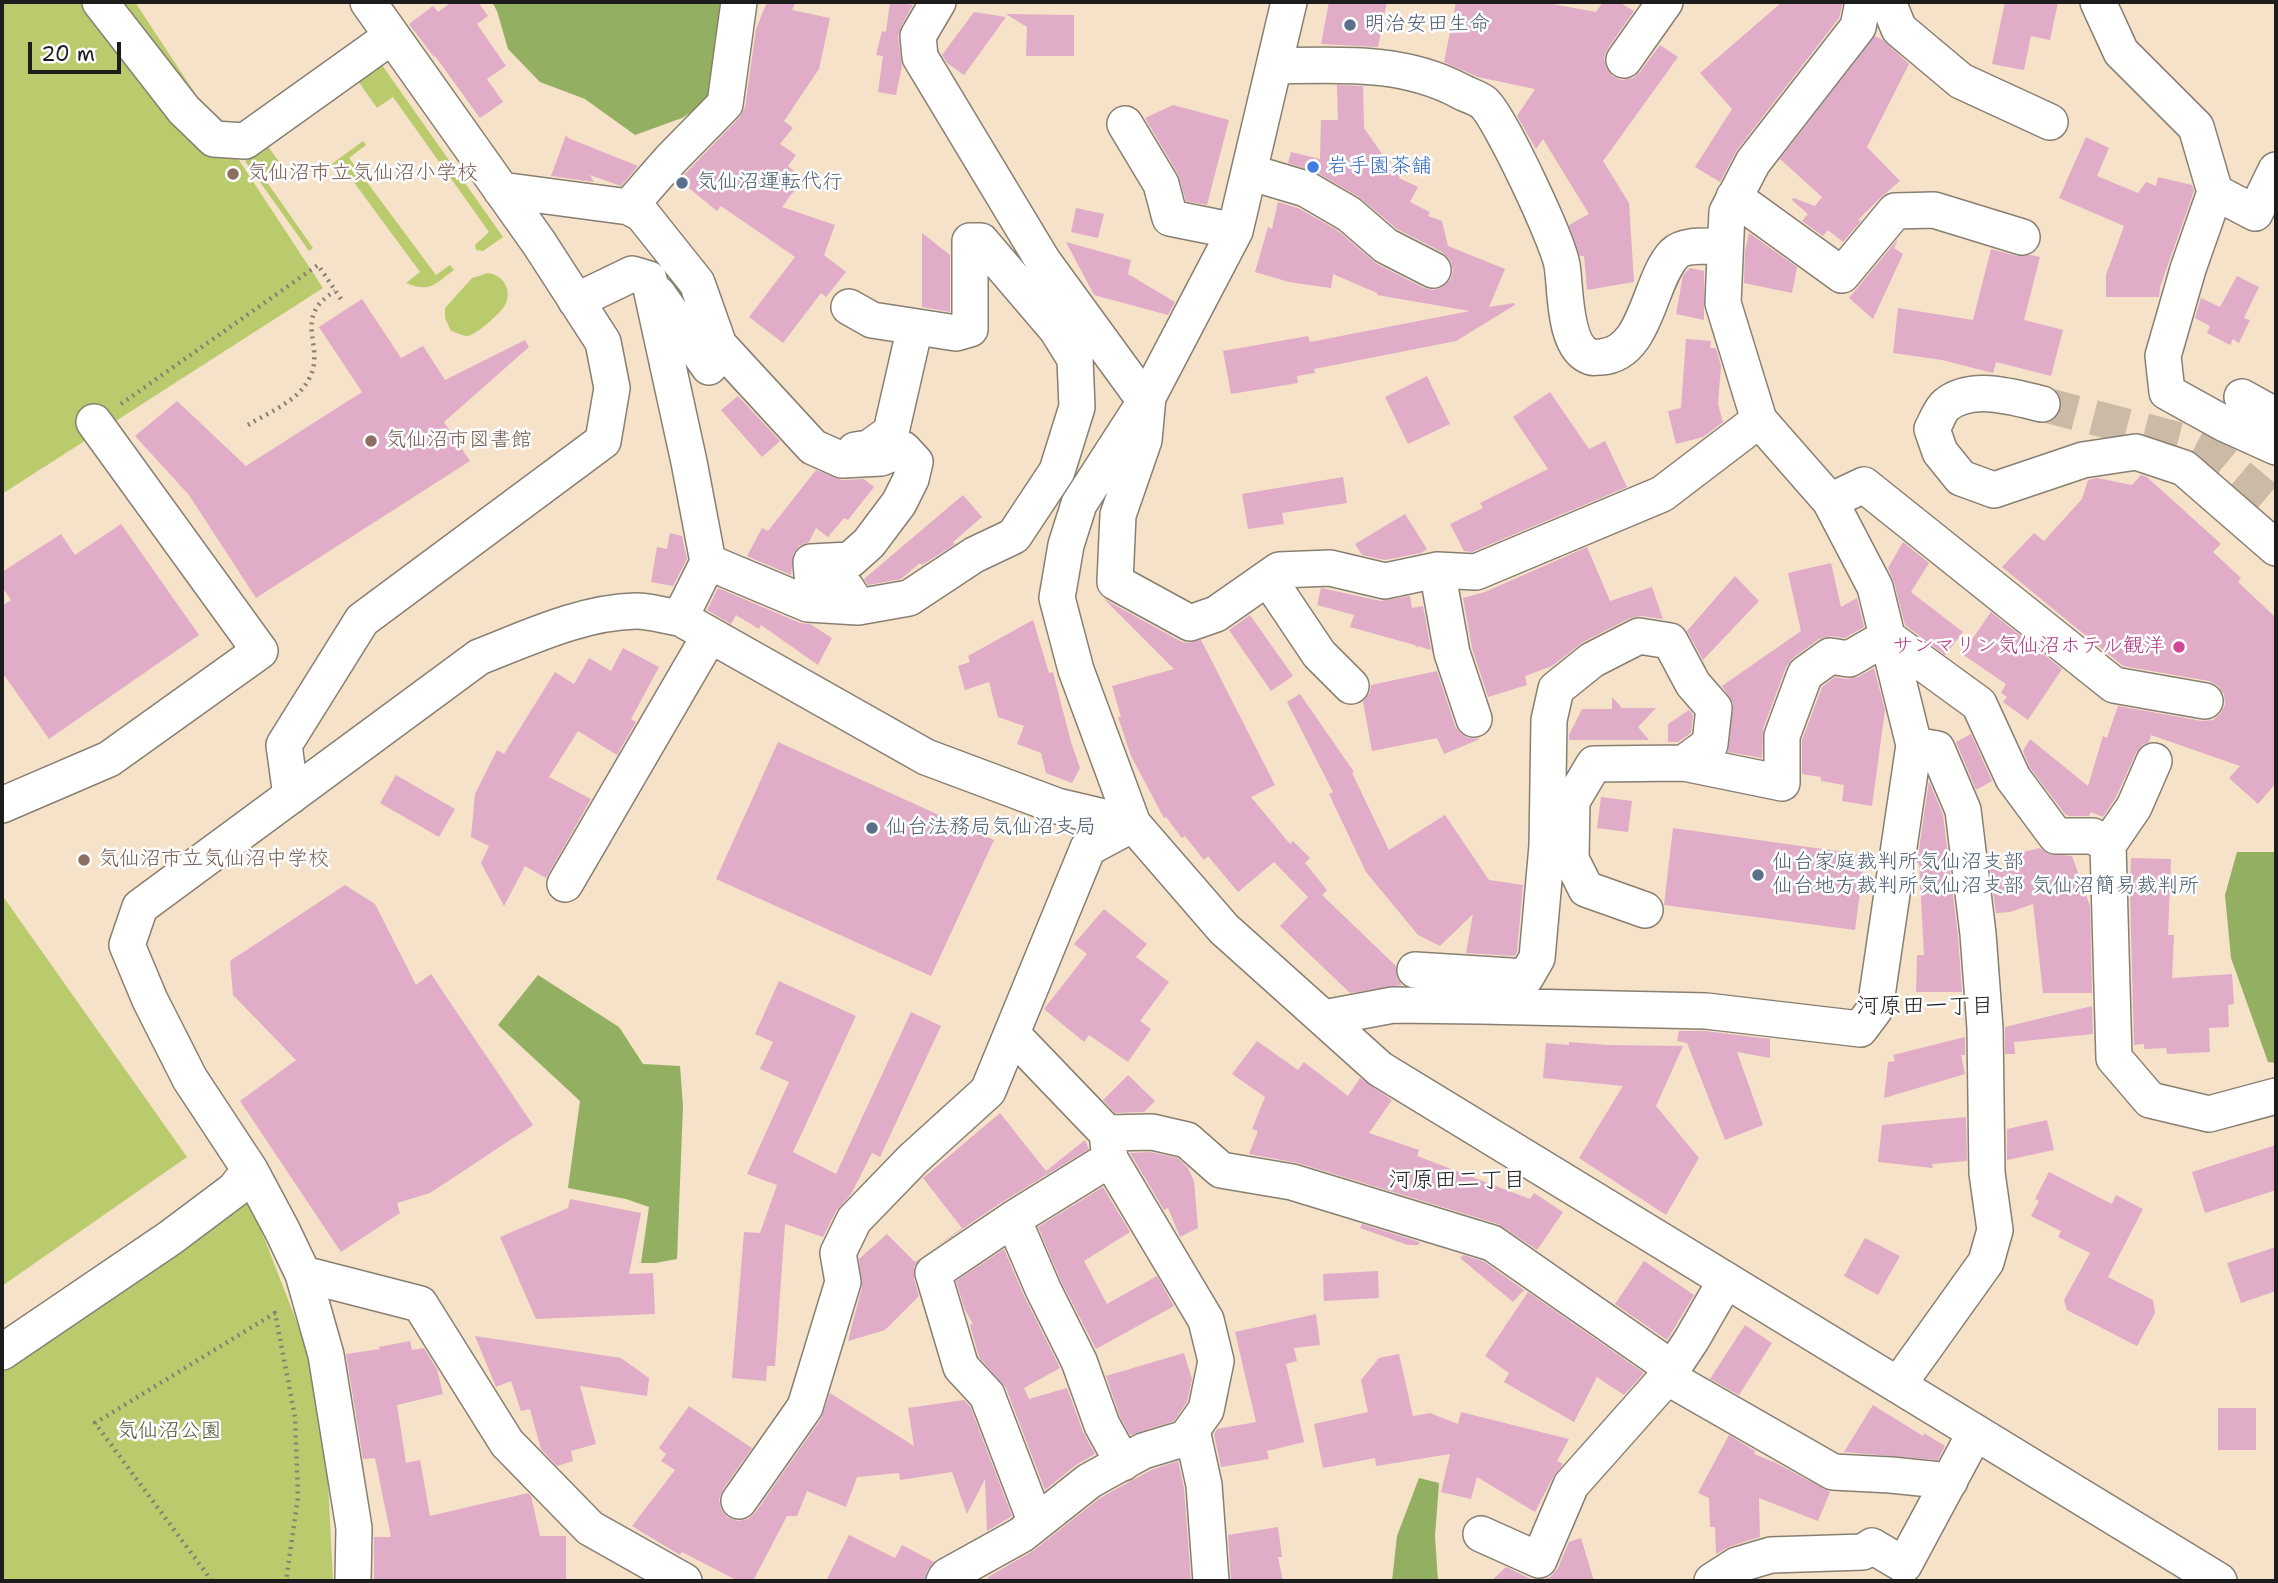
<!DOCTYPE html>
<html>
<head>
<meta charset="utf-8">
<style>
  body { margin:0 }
  #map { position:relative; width:2278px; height:1583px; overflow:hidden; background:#f5e2c9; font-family:"Shantell Sans",sans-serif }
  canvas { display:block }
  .frame { position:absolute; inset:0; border:4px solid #1c1c1c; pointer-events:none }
  .scale { position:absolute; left:28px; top:42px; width:93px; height:32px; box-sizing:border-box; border:4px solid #1c1c1c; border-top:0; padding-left:9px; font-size:21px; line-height:24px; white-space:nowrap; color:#1c1c1c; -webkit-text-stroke:5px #fff; paint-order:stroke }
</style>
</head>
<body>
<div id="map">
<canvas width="2278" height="1583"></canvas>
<div class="frame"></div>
<div class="scale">20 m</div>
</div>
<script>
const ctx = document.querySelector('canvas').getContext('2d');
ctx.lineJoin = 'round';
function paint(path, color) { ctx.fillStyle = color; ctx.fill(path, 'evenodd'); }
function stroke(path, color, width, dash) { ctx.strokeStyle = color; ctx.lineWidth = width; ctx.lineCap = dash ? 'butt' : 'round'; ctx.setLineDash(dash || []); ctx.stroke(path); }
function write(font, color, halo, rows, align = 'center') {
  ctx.font = font + ' "Shantell Sans","Klee One",sans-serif'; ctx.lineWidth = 5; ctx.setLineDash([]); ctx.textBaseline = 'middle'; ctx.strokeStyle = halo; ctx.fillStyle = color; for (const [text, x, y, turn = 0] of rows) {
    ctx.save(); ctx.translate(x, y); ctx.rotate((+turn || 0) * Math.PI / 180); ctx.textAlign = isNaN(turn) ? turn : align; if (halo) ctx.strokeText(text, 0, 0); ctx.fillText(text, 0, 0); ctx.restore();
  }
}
paint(new Path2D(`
  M2,2H135L323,288L2,494Z
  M382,65L503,237L483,251L476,250L475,245L489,232L393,97L377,108L358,81Z
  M363,141L366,145L349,158L436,275L450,265L454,270C435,284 430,293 406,283L420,272L339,162L323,173L322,171Z
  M267,145L280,163L262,175L313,248L309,251L245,161Z
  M488,273C503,275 513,290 505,305C501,313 475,336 467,336C462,336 456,332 451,331L445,318V308L472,278Z
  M2,895L187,1157L2,1286Z
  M247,1194L305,1343L327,1460L333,1581H2V1365Z`), '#bacb6e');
paint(new Path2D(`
  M492,2H722L714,45V97L682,118L635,135L585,99L540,82L508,49L497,11Z
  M2237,852H2276V1063L2268,1062L2231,958L2225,895Z
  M538,975L619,1027L643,1064L680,1066L683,1106L677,1259L655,1263H641L649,1207L626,1199L568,1188L580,1101L498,1025Z
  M1419,1478L1439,1483L1435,1536L1438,1581H1392L1397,1536Z`), '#93af61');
paint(new Path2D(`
  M452,2H478L488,16L477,24L506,66L487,79L503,102L480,118L435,56L434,57L409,24L433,6L438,12Z
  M767,2H796L792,10L830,18L819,69L784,121L793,128L780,144L796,155L788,166L796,173L787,185L794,191L782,207L835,225L824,255L846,272L826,297L821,293L783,343L749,317L795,257L721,206L717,211L679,180L740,117L745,107L756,29Z
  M890,2L913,5L901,26L898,37L902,66L896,95L878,92L883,56L876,55L882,31L886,32Z
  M1329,2H1387L1378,47L1321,44Z
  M1456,2H1552V4L1596,12L1603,2H1619L1634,11L1608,48L1604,57L1606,68L1612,76L1621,80L1633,78L1640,72L1660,45L1678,57L1603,161L1629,203L1634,282L1587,290L1584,256H1580L1569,225L1589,214L1543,139L1536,149L1517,116L1535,89L1478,77L1444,62Z
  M1782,2H1843L1839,18L1737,150L1720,182L1695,167L1732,109L1700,73Z
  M2005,2H2058L2050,40L2031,36L2024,70L1992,64Z
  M974,12L1006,17L964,75L947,63L942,55Z
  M1006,14L1074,15V56H1026L1027,27Z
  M1875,36L1883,40L1909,64L1867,147L1900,181L1880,198L1858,220L1861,221L1843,242L1828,230L1823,236L1802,221L1808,214L1792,200L1793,198L1815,206L1822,197L1780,159Z
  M1337,85L1363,86L1364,128L1384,157L1391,161L1389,165L1402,172L1399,178L1418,187L1410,202L1430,212L1428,216L1442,221L1448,246L1505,269L1489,307L1514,303L1515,305L1456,341L1314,369L1315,373L1297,376L1298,383L1231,394L1223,351L1308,336L1310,342L1470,311L1377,295V293L1333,274L1331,288L1289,282L1255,272L1268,227L1272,229L1278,202L1298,208L1337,230L1377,264L1424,288L1433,290L1443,287L1451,279L1453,270L1450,260L1442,252L1397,229L1359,197L1316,172L1288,163L1291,152L1320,159L1321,120H1338Z
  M1173,105L1229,120L1207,205L1186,201L1178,174L1145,118Z
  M566,135L568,138L638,166L621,186L590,175L594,182L551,176Z
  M2086,137L2109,148L2097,176L2138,193L2146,182L2156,186L2158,177L2192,185L2194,191L2160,287L2159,297H2106V275L2124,226L2059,198Z
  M1076,208L1104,214L1098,238L1071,232Z
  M922,233L950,255V312L922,307Z
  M1749,233L1797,267L1792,293L1744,283L1745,251Z
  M1898,239L1894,248L1903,254L1873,319L1849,298Z
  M1066,242L1131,260L1128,274L1175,302L1168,315L1094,295Z
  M1991,249L2017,256L2031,255L2040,257L2024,320L2063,330L2051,376L1996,362L1993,373L1942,360L1893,353L1898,308L1973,320Z
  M1690,268L1704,271V320L1676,314L1683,275Z
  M2237,276L2259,287L2244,318L2250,320L2239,343L2233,339L2230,345L2207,333L2210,326L2195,318L2201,298L2220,307Z
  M362,299L401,358L423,346L445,380L525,340L529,347L444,422L470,461L256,598L189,495L135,436L177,401L246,466L362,392L319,327Z
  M1686,339L1711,341L1710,348H1716L1721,366L1718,404L1723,422L1703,437L1676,444L1668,411L1681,408Z
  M1427,376L1450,424L1408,444L1385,397Z
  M1550,392L1589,449L1605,441L1627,487L1472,552L1464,551L1450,524L1483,508L1480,503L1548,469L1513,417Z
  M738,396L780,441L762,457L721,410Z
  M816,470L842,480L864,479L874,487L848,520L844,518L828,537L816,528L809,542L799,546L793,554L791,575L747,556L762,528L768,531Z
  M2141,475L2147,477L2221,544L2213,552L2241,578L2238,582L2276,618V783L2258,804L2229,778L2240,766L2151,735L2149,742L2142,745L2136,753L2116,797L2103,817L2091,812L2089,816H2069L2065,814L2030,768L2023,751L2030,739L2088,786L2103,736L2107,738L2118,706L2202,721L2213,720L2221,713L2225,705L2224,694L2217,685L2209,681L2123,666L2002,567L2034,533L2044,541L2082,499L2088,480L2097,478L2132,485Z
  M1343,477L1347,503L1282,513L1284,524L1248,529L1242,494Z
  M963,495L982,517L953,542L955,544L922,565L920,563L901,579L868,585L864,579Z
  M1405,514L1427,549L1421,553L1385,560L1362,555L1355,544Z
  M121,524L199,635L49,739L2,672V606L11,600L2,587V572L61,534L75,555Z
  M670,533L682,536L687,559L673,586L651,582L657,547L667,549Z
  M1903,542L1929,563L1911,592L1963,632L1945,655L1905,625L1894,582L1888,568Z
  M1587,547L1610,601L1652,587L1663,619L1642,616L1630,618L1583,642L1552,666L1525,676L1527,685L1488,697L1472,648L1463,598L1485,592Z
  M1831,563L1841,607L1857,598L1864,627L1845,638L1832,636L1819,639L1793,658L1786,667L1763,729L1762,758L1728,752L1733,703L1722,686L1801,631L1788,573Z
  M1735,576L1759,601L1703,660L1687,631Z
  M718,588L800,623L810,624L832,638L818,665L761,625L759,629L736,615L731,624L707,610Z
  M1321,588L1381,601L1410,596L1412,608L1423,606L1431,650L1418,646L1417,648L1415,645L1350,627L1354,615L1317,605Z
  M1104,599L1180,641L1187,643L1201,640L1275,785L1251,797L1290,844L1293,841L1310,858L1305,863L1327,890L1322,895L1396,966L1397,978L1402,985L1350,993L1280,926L1308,897L1274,862L1238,892L1208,856L1204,860L1185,836L1182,838L1166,817L1164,818L1131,756L1118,717H1121L1112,686L1174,669Z
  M1991,612L2062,669L2028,720L2003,702L2007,697L2001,693L2006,684L1962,654Z
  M1250,615L1293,676L1271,691L1229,630Z
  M1033,620L1049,673L1053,672L1071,742L1080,768L1072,783L1046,773L1041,753L1017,744L1024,726L998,717L989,682L965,690L958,666L970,662L968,656Z
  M623,648L659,667L631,719L636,722L617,755L578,731L549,777L591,799L546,878L525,866L504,906L481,863L489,846L471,837L475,794L497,750L504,754L555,672L574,684L589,658L611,671Z
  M1874,668L1885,710L1872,806L1842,801L1844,785L1821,781V777L1802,774V740L1822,687L1835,677L1846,679L1858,677Z
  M1437,671L1455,726L1461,734L1469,738L1480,739L1444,754L1437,738L1372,751L1363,702L1370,692L1371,685Z
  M1300,694L1354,772L1352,773L1389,850L1445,815L1489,880L1523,885L1517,952L1515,956L1466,953L1473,914L1440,946L1418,935L1366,872L1329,794L1333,792L1287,702Z
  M1612,697L1622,708H1656L1638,727L1649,740H1569V735L1582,709H1612Z
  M1689,710L1693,715L1691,733L1678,742H1668V724Z
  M1971,734L1992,781L1976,790L1956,742Z
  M778,742L994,840L931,976L716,879Z
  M396,775L455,809L439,837L380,803Z
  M1929,781L1943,815L1958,936L1962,992H1916L1917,955H1924L1919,863H1917Z
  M1601,797L1632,801L1628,832L1597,828Z
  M1673,828L1865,855L1855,930L1664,905Z
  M2040,848L2048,854L2072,856L2090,906L2092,993H2043L2033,904L2010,912L1996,913L1990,868L2021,864L2019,853Z
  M2131,858L2171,859L2168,935H2174L2172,978L2232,974L2234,1004L2228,1005L2229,1027L2209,1028L2210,1052L2167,1054L2166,1048L2144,1049V1044L2134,1045L2130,894Z
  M345,885L375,904L416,985L431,974L533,1125L430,1193L397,1203L400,1213L341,1252L240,1101L296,1060L233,995L230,961Z
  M1104,909L1147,944L1136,957L1169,982L1140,1021L1151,1029L1128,1062L1089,1035L1084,1042L1044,1009L1087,954L1074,944Z
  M779,981L856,1016L793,1152L836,1174L911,1012L941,1026L880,1157L872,1153L851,1194L836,1211L823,1237L785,1224L775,1366H767L766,1381L732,1378L744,1232L760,1233L777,1185L747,1174L789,1082L760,1069L773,1042L755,1034Z
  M2092,1006L2093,1034L2014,1042L2015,1054H2005V1027Z
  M1679,1031H1705L1770,1039V1058L1737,1052L1763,1125L1725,1140L1687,1043L1677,1041Z
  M1965,1037V1055H1961L1965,1074L1884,1098L1888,1062L1895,1061L1893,1055Z
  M1257,1041L1298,1070L1304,1062L1348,1096L1360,1078L1392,1100L1369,1133L1419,1150L1417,1156L1530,1199L1534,1193L1563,1212L1537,1250L1498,1224L1298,1163L1249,1154L1258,1131L1252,1129L1265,1097L1232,1074Z
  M1569,1042L1608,1045L1683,1046L1656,1106L1699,1158L1666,1215L1579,1158L1623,1086L1543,1078L1546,1043L1569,1045Z
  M1128,1075L1155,1101L1144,1112L1115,1113L1103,1100Z
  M1000,1113L1046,1171L1085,1140L1089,1149L1002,1202L933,1249L962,1228L923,1178Z
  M1966,1117L1967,1161L1932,1164L1933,1168L1878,1162L1882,1125Z
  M2047,1120L2054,1150L2007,1160V1129Z
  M2276,1145V1190L2205,1213L2192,1172Z
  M1150,1152L1178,1158L1188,1168L1194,1181L1198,1228L1180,1237L1168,1208L1164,1210L1130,1153Z
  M2049,1172L2112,1204L2116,1195L2143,1209L2108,1277L2153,1300L2155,1313L2137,1346L2067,1310L2064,1300L2090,1253L2058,1237L2061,1231L2031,1216L2039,1201L2035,1199Z
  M1103,1187L1130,1232L1084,1261L1107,1304L1157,1276L1174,1306L1096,1349L1061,1281L1038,1227Z
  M570,1199L641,1213L629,1274L653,1273L655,1314L536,1319L500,1237L568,1208Z
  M1362,1224L1420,1242L1418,1245H1408L1360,1228Z
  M887,1234L915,1262L920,1258L914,1267V1279L919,1296L885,1330L848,1341L862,1287L859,1259Z
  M1865,1238L1900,1256L1878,1295L1844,1276Z
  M2276,1247V1291L2241,1303L2227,1263Z
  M1004,1249L1025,1298L1060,1368L1024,1388L1029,1399L1067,1388L1083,1432L1095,1454L1076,1465L1045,1490L1006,1388L979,1357L970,1325L973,1324L965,1310L956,1281Z
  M1463,1255L1483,1261L1524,1290L1513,1302L1460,1258Z
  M1644,1261L1694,1295L1667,1340L1615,1304Z
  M1378,1271L1379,1298L1324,1301L1323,1274Z
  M1528,1292L1644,1373L1624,1395L1597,1377L1574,1422L1504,1382L1509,1373L1485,1356Z
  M1316,1314L1320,1345L1294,1348L1297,1361L1286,1364L1304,1442L1267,1451L1269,1459L1221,1467L1214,1434L1217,1429L1256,1422L1235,1332Z
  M1745,1325L1772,1343L1739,1395L1710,1379Z
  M475,1336L621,1358L649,1378L647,1396L580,1386L596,1444L571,1451L573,1461L557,1466L541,1449L530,1409L521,1411L511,1381L496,1387Z
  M410,1341L412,1350L424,1348L437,1369L443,1394L397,1405L406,1463L420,1460L430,1516L528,1493L531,1496L540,1536H566V1581H374V1537H391L375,1458L363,1459L346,1354L380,1349L379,1347Z
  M1184,1353L1192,1379L1187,1402L1174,1421L1130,1435L1120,1417L1106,1376Z
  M1399,1354L1413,1416L1430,1413L1458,1424L1461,1412L1569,1439L1557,1461L1563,1464L1553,1477L1535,1512L1477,1477L1471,1499L1441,1492L1450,1454L1376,1466L1375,1458L1323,1468L1314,1424L1368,1412L1361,1380L1379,1358Z
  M830,1393L914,1446L908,1408L964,1400L970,1406L1012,1516L987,1531L985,1479L967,1514L952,1472L900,1480L899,1473L857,1477L846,1507L807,1491L797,1516H787L753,1581H738L682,1552L680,1555L632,1526L675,1470L661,1461L666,1454L659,1448L689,1406L752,1448L723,1489L719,1499L721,1509L727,1517L738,1521L748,1519L755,1513L821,1419Z
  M1873,1405L1923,1436L1924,1433L1945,1446L1938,1460L1844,1452Z
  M2218,1408H2256V1450H2218Z
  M1729,1435L1755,1451L1754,1454L1776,1463L1830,1492L1818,1521L1759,1498L1760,1537L1731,1546L1716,1554L1715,1527H1710L1709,1498L1698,1493Z
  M1178,1461L1184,1488L1191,1581H988V1577L1033,1551L1100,1498L1151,1470Z
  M1278,1527L1282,1557H1278L1283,1581H1231L1228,1535Z
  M849,1535L895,1558L902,1545L934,1562L927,1571L924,1581H826Z
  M1581,1538L1594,1581H1491L1506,1567L1531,1579L1542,1580L1550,1577L1558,1568L1569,1542Z`), '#e0acc7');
stroke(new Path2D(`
  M2042,404L2180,440L2224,463L2276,507`), '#cabaa6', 35, [35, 18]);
const minor = new Path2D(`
  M100,2L184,110L214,139L245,141L392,36
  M938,2L918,36L920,57L1043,261L1137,390L1148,397L1144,440L1118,515L1115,582L1190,623L1216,614L1279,570L1330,568L1385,581L1437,570L1452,653L1474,719
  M1289,2L1235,231L1148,397L1079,504L1066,545L1057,598L1076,670L1133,824L1224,929L1380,1069L2219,1581
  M1888,2L1899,29L1961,81L2050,122
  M2098,2L2121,52L2196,127L2215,192L2188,269L2163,356L2167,392L2223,423L2276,447
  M1624,60L1665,2
  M1274,66C1338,65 1402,60 1460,91C1467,95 1478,98 1484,103C1501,119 1558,241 1562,265C1566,288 1563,348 1591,357C1592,358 1599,357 1601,357C1647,354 1648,282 1674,254C1685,243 1711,247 1725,246
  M1125,124L1161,184L1170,218L1235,231
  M1249,172L1306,189L1349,214L1386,246L1433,270
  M501,190L629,207L642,214L697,283L719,345L813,447L842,460L881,458L903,449L915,462L911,479L899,503L869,543L850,560L811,562L812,575L847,589L858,607L808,604L708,562
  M2215,192L2255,213L2276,170
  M1734,197L1842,275L1895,211L1934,210L2022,237
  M629,207L671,159L725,104L739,2
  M658,294L709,367
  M576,301L632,274L649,279L689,462L708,562L680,618
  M849,307L872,320L956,333L970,329V241H981L1057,330L1075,359L1077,407L1057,471L1014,536L974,555L909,598L858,607
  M2242,397L2276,416
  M2042,404C2013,397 1972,384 1946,405C1940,410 1936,422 1932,429L1940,452L1961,478L1994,490L2083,460L2136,452L2184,468L2276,548
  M855,450L869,448L891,432L915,327
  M1830,501L1864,485L2114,685L2205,701
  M1437,570L1476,572L1662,494L1759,420
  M1268,578L1319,654L1351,686
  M291,796L284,745L362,620L603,441L612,388L603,342L539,243L368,2
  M2,805L109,759L260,651L94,422
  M2108,845L2134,807L2154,761
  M565,884L710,635
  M1645,910L1586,889L1571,859L1572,801L1594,764L1684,763L1782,783V736L1805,674L1830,656L1849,659L1887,637L1979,704L2013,778L2056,836H2093L2108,845L2114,1058L2150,1100L2209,1114L2276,1096
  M1415,970L1526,977L1537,958L1547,846L1549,720L1556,689L1592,660L1639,636L1670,641L1693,684L1714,708L1710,744L1684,763
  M1324,1018L1393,1005L1481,1006L1706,1011L1860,1029L1875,1009L1914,745L1875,587L1830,501L1759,420L1723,303L1727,212L1753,162L1858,27L1863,2
  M1107,1133L1152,1132L1187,1140L1221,1170L1292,1182L1492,1243L1673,1369
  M1013,1219L1043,1289L1079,1361L1102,1425L1123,1463
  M303,1274L420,1304L507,1443L590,1528L684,1581
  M2,1352L170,1238L234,1190L250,1170
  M1667,1377L1833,1472L1891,1475L1950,1481
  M1898,1385L1986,1262L1995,1230L1987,1173L1985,1028L1978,934L1963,810L1937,749L1914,745
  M1192,1430L1204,1485L1211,1581
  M739,1501L805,1407L843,1282L838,1253L854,1220L913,1159L988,1091L1088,848L1133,824
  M1036,1523L987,1395L961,1367L933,1273L1013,1219L1110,1159
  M1481,1534L1539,1560L1571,1485L1667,1377L1692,1339L1726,1280
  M353,1581L354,1528L326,1355L303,1274L282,1230L250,1170L190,1079L150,1000L127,945L140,907L479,657C528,638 582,612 636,611C650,611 666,616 680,618L926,757L1057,806L1133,824
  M944,1581L947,1576L1021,1535L1089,1481L1143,1451L1186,1438L1206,1410L1216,1361L1206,1320L1110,1159L1107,1133L1012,1034
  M1712,1581L1737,1565L1771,1555L1863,1552L1872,1546L1904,1565L1975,1433`);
stroke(minor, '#887f72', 38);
stroke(new Path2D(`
  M121,404L318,265L341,299
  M248,425C269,412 297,402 309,379C327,345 290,319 335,291
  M212,1581L95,1423L275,1313L295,1417L298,1497L286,1581`), '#887f72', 4.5, [2, 5]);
stroke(minor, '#fff', 35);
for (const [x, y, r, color] of [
  [1350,25,7,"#5c6f8a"],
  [1313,167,7,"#3f7fe0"],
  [233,174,7,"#8d6e63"],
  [682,183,7,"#5c6f8a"],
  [371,441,7,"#8d6e63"],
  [2179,647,7,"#d1479c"],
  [872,828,7,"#5c6f8a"],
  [84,860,7,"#8d6e63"],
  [1758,875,7,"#5c6f8a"]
]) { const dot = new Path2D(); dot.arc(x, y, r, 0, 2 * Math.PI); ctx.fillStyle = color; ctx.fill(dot); stroke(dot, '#fff', 2.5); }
write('21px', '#4e5e75', '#fff', [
  ["明治安田生命",1364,25],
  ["気仙沼運転代行",696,183],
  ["仙台法務局気仙沼支局",886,828],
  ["仙台家庭裁判所気仙沼支部",1772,863],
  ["仙台地方裁判所気仙沼支部 気仙沼簡易裁判所",1772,887]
], 'left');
write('21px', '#366cbe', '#fff', [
  ["岩手園茶舗",1327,167]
], 'left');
write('21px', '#785e54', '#fff', [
  ["気仙沼市立気仙沼小学校",247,174],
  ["気仙沼市図書館",385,441],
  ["気仙沼市立気仙沼中学校",98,860]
], 'left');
write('21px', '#b23c85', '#fff', [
  ["サンマリン気仙沼ホテル観洋",2165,647]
], 'right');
write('21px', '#535939', '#fff', [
  ["気仙沼公園",169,1432]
]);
write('23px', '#1c1c1c', '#fff', [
  ["河原田一丁目",1925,1007],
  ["河原田二丁目",1457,1181]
]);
</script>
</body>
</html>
